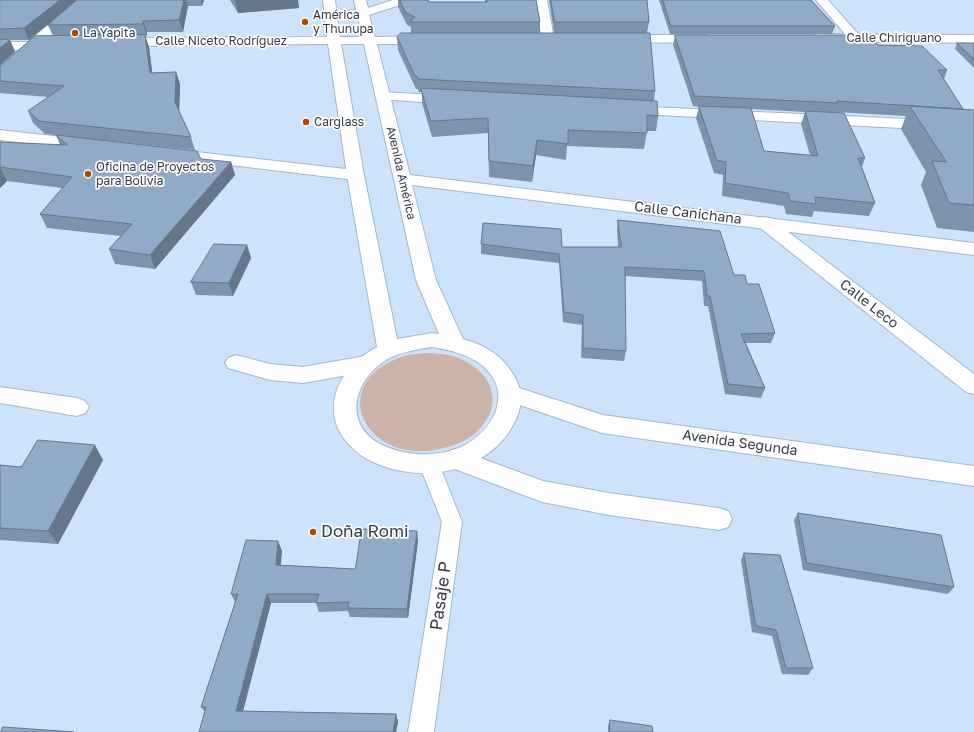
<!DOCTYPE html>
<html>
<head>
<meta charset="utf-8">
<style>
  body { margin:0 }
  canvas { display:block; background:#cde2fb }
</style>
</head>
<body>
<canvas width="974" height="732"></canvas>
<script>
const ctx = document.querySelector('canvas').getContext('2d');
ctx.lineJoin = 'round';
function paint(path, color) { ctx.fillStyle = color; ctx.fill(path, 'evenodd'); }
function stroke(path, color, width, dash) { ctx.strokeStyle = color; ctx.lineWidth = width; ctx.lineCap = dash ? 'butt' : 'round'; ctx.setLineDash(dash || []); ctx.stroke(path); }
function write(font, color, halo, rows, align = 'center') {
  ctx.font = font + ' "Golos Text",sans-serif'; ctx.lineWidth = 3.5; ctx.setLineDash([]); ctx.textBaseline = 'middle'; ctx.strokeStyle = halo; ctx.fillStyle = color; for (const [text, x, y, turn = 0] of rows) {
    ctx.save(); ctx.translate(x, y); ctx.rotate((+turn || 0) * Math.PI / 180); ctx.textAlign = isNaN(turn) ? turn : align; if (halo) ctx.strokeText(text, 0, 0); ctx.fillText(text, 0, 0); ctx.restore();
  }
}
paint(new Path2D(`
  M425,353C438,353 451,354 463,360C491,373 503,401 482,426C473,438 459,444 444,448C368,469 321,384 404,356C411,354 418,354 425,353Z`), '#cbb3a7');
const lane = new Path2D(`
  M429,456L436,459L439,464L462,522L434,732H408L442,522L419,464L422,459Z`);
const street = new Path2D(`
  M79,0H92L41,45H31L30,42L31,39Z
  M535,0H547L554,39L552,42H544L542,39Z
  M816,0H828L859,35L861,38L859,41H851Z
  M383,92L451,96L456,97L458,100L456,103L451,104L378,99L376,96L378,93Z
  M628,106L974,122V132L623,113L621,110L623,107Z
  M0,130L88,140L94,142L96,145L94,148L88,150L0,140Z
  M170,149L355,170L361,171L363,175L361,179L355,180L164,157L162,154L164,151Z
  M764,217L770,218L974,374V394L966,392L758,226L755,222L758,218Z
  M236,355L270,364L303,367L365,356L373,359L376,364L373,369L365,372L303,383L270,380L228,368L225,363L228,358Z
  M510,385L603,415L974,466V486L602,433L502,399L499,393L502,387Z
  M0,387L77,398L85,401L89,407L85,413L77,416L0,403Z
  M456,449L543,481L609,493L719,508L728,511L732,519L728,527L719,530L609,515L542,502L447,466L444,459L447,452Z`);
const secondary = new Path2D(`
  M323,0H335L340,37H362L358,17H345L343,14L345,11L356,10L354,0H366L368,8L393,0H411L409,2L369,15L375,37L427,36L431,37L433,40L431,43L427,44H377L410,175L974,243V255L412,185L436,280L463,339C484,345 501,354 513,374C524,391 523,408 513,425C486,475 417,485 369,460C352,451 334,432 334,411C332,383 354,359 377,347L347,175L328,44L117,46L112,45L111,42L112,39L117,38L327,37ZM341,44H364L416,280L439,334L432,333L397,339L364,175ZM432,347C450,350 468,354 483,366C513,393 495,428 465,445C454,451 442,453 430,454C412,455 396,452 380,444C344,424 353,383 383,362C398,352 414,350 432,347Z
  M817,34L974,35V43L813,41L811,38L813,35Z
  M621,35H705L709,36L711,39L709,42L705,43L617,42L615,39L617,36Z
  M0,42H31L36,43L37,46L36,49L31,50H0Z`);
stroke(lane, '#a2b6ce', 2);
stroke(street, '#a2b6ce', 2);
stroke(secondary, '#a2b6ce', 2);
paint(lane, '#fff');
paint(street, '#fff');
paint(secondary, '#fff');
paint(new Path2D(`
  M0,0H77L29,40H10L15,52L0,65Z
  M77,0H204L202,6H188L183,32H147V36H145L149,47L152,73L176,72L180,84L179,111L191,137L195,150L45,134L33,123L28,111L48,97L0,93V66L53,36L48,25Z
  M230,0H298L299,8L238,13Z
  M398,0H428L429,2H485V0H536L540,22V33H554L549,0H647L649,22L647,33L655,91L654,101L658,116L656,131H647L644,149L567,146L566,160L536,155L532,182L489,177L488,133L432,137L422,103V92H419L418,89H416L398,50L397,37L411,33V27L407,25L398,7Z
  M659,0H811L835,26L832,34H670Z
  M675,35L851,41L878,45L947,70L944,79L963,109V110H974V232L937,228L921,185L926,172L901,129L906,116L835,112L834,113L865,158L862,167L875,203L869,216L814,211L812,217L786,214L784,206L722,196L723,175L714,173L696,118L699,107L693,106L673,45ZM751,109L805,112L801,124L810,155L764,151Z
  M957,43H974V68L955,49Z
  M56,135L201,159L231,162L235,175L155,269L115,264L109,249L121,236L47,228L40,214L62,188L7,181L0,188V142L60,145Z
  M618,220L734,275L747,284L775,333L771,343H746L765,388L761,398L725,394L708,306H704L702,281L625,276L626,351L624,361L581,358L582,325L563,322L559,263L481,254V244L562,247H618L617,229Z
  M247,245L251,258L233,296L196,295L191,282Z
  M103,460L58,544L0,540V465L21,467Z
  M798,513L954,587L948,594L803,570L794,520Z
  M418,541L408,618L350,617L348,611L319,612L316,603H271L243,711L396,714L398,722L396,732H199L205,712L201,707L235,602L231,594L282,551L280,565L355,569Z
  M744,553L813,668L808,675L782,674L772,636L752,632L741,560Z
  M610,720L653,732H608V726Z`), '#7d92ab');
paint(new Path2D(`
  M60,0H77L29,40L24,28Z
  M184,0H186L188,6L183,32L179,20Z
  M201,0H204L202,6Z
  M235,0H298L299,8L238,13Z
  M143,21L147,32V36L143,24Z
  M145,35L149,47L154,86L150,73Z
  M10,40L15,52L0,65V48Z
  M176,72L180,84L179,115L175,102Z
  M537,140L536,155L532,182L533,166Z
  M231,162L235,175L155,269L150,255Z
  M0,167L7,181L0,188Z
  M247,245L251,258L233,296L229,283Z
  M95,445L103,460L58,544L48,531Z
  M417,531L418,541L408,618L407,609Z
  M278,541L282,551L280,574L276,565Z
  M267,594L271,603L241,719L236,711Z
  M396,714L398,722L396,732H393Z`), '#66778b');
const building = new Path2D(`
  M0,0H60L24,28L0,29Z
  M77,0H184L179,20L143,21V24L48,25Z
  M400,0H428L429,2H487V0H536L540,22H410L415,17L406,13Z
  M551,0H647L649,22H555Z
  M663,0H811L835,26H671Z
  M401,33H650L655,91L418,79L417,76H415L397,37Z
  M145,35L150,73L176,72L175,102L191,137L39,121L28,111L64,86L0,81V66L35,36Z
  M675,35H845L851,41H875L878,45L922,46L947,70H938L963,109L837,101L838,103L695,96Z
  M0,39L10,40L0,48Z
  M957,43H974V59Z
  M421,88L657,101L658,116L647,115V133L568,130V144L537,140L533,166L489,161L488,118L431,121Z
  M699,106L751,108L764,151L818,156L805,111L844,113L865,158H858L875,203L815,197L816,204L790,201L788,193L725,183L726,162L717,160Z
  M910,106L974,110V205L949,203L932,161L946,162Z
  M56,135L197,151L201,159L231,162L150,255L109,249L132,224L40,214L72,177L0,167V142L67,145Z
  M618,220L720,231L734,275H745L747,284H759L775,333L741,334L765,388L728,384L710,296H707L704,271L625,267L626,351L583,348V315L564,312L559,254L481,244L483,223L561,229L562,247H621Z
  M214,244L247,245L229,283L191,282Z
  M38,440L95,445L48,531L0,528V465L21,467Z
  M798,513L941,535L954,587L807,563Z
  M362,529L417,531L407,609L348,608L349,602L316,603L319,594H267L236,711L396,714L393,732H199L206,707H201L238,594H231L246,540L278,541L276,565L355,569Z
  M744,553L780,555L813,668H786L776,630L756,626Z
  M610,720L652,726L653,732H610Z
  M3,727L74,732H1Z`);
paint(building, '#91aac7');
stroke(building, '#66778b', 1);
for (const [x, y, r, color] of [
  [305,22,4,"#ad4d02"],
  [75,33,4,"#ad4d02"],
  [306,122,4,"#ad4d02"],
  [88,174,4,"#ad4d02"],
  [313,532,4,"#ad4d02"]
]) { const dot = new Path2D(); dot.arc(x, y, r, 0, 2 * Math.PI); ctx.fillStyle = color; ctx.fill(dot); stroke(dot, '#fff', 1.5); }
write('12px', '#333b45', '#fff', [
  ["América",313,15],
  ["y Thunupa",313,29],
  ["La Yapita",83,33],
  ["Carglass",314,122],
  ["Oficina de Proyectos",96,167],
  ["para Bolivia",96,181]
], 'left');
write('12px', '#333b45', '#fff', [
  ["Calle Chiriguano",894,38],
  ["Calle Niceto Rodríguez",221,41],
  ["Avenida América",401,173,77]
]);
write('14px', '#333b45', '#fff', [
  ["Calle Canichana",688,213,7],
  ["Calle Leco",869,304,38],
  ["Avenida Segunda",740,443,8]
]);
write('17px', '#333b45', '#fff', [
  ["Doña Romi",321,532]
], 'left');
write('17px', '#333b45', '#fff', [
  ["Pasaje P",441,596,-82]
]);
</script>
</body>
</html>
